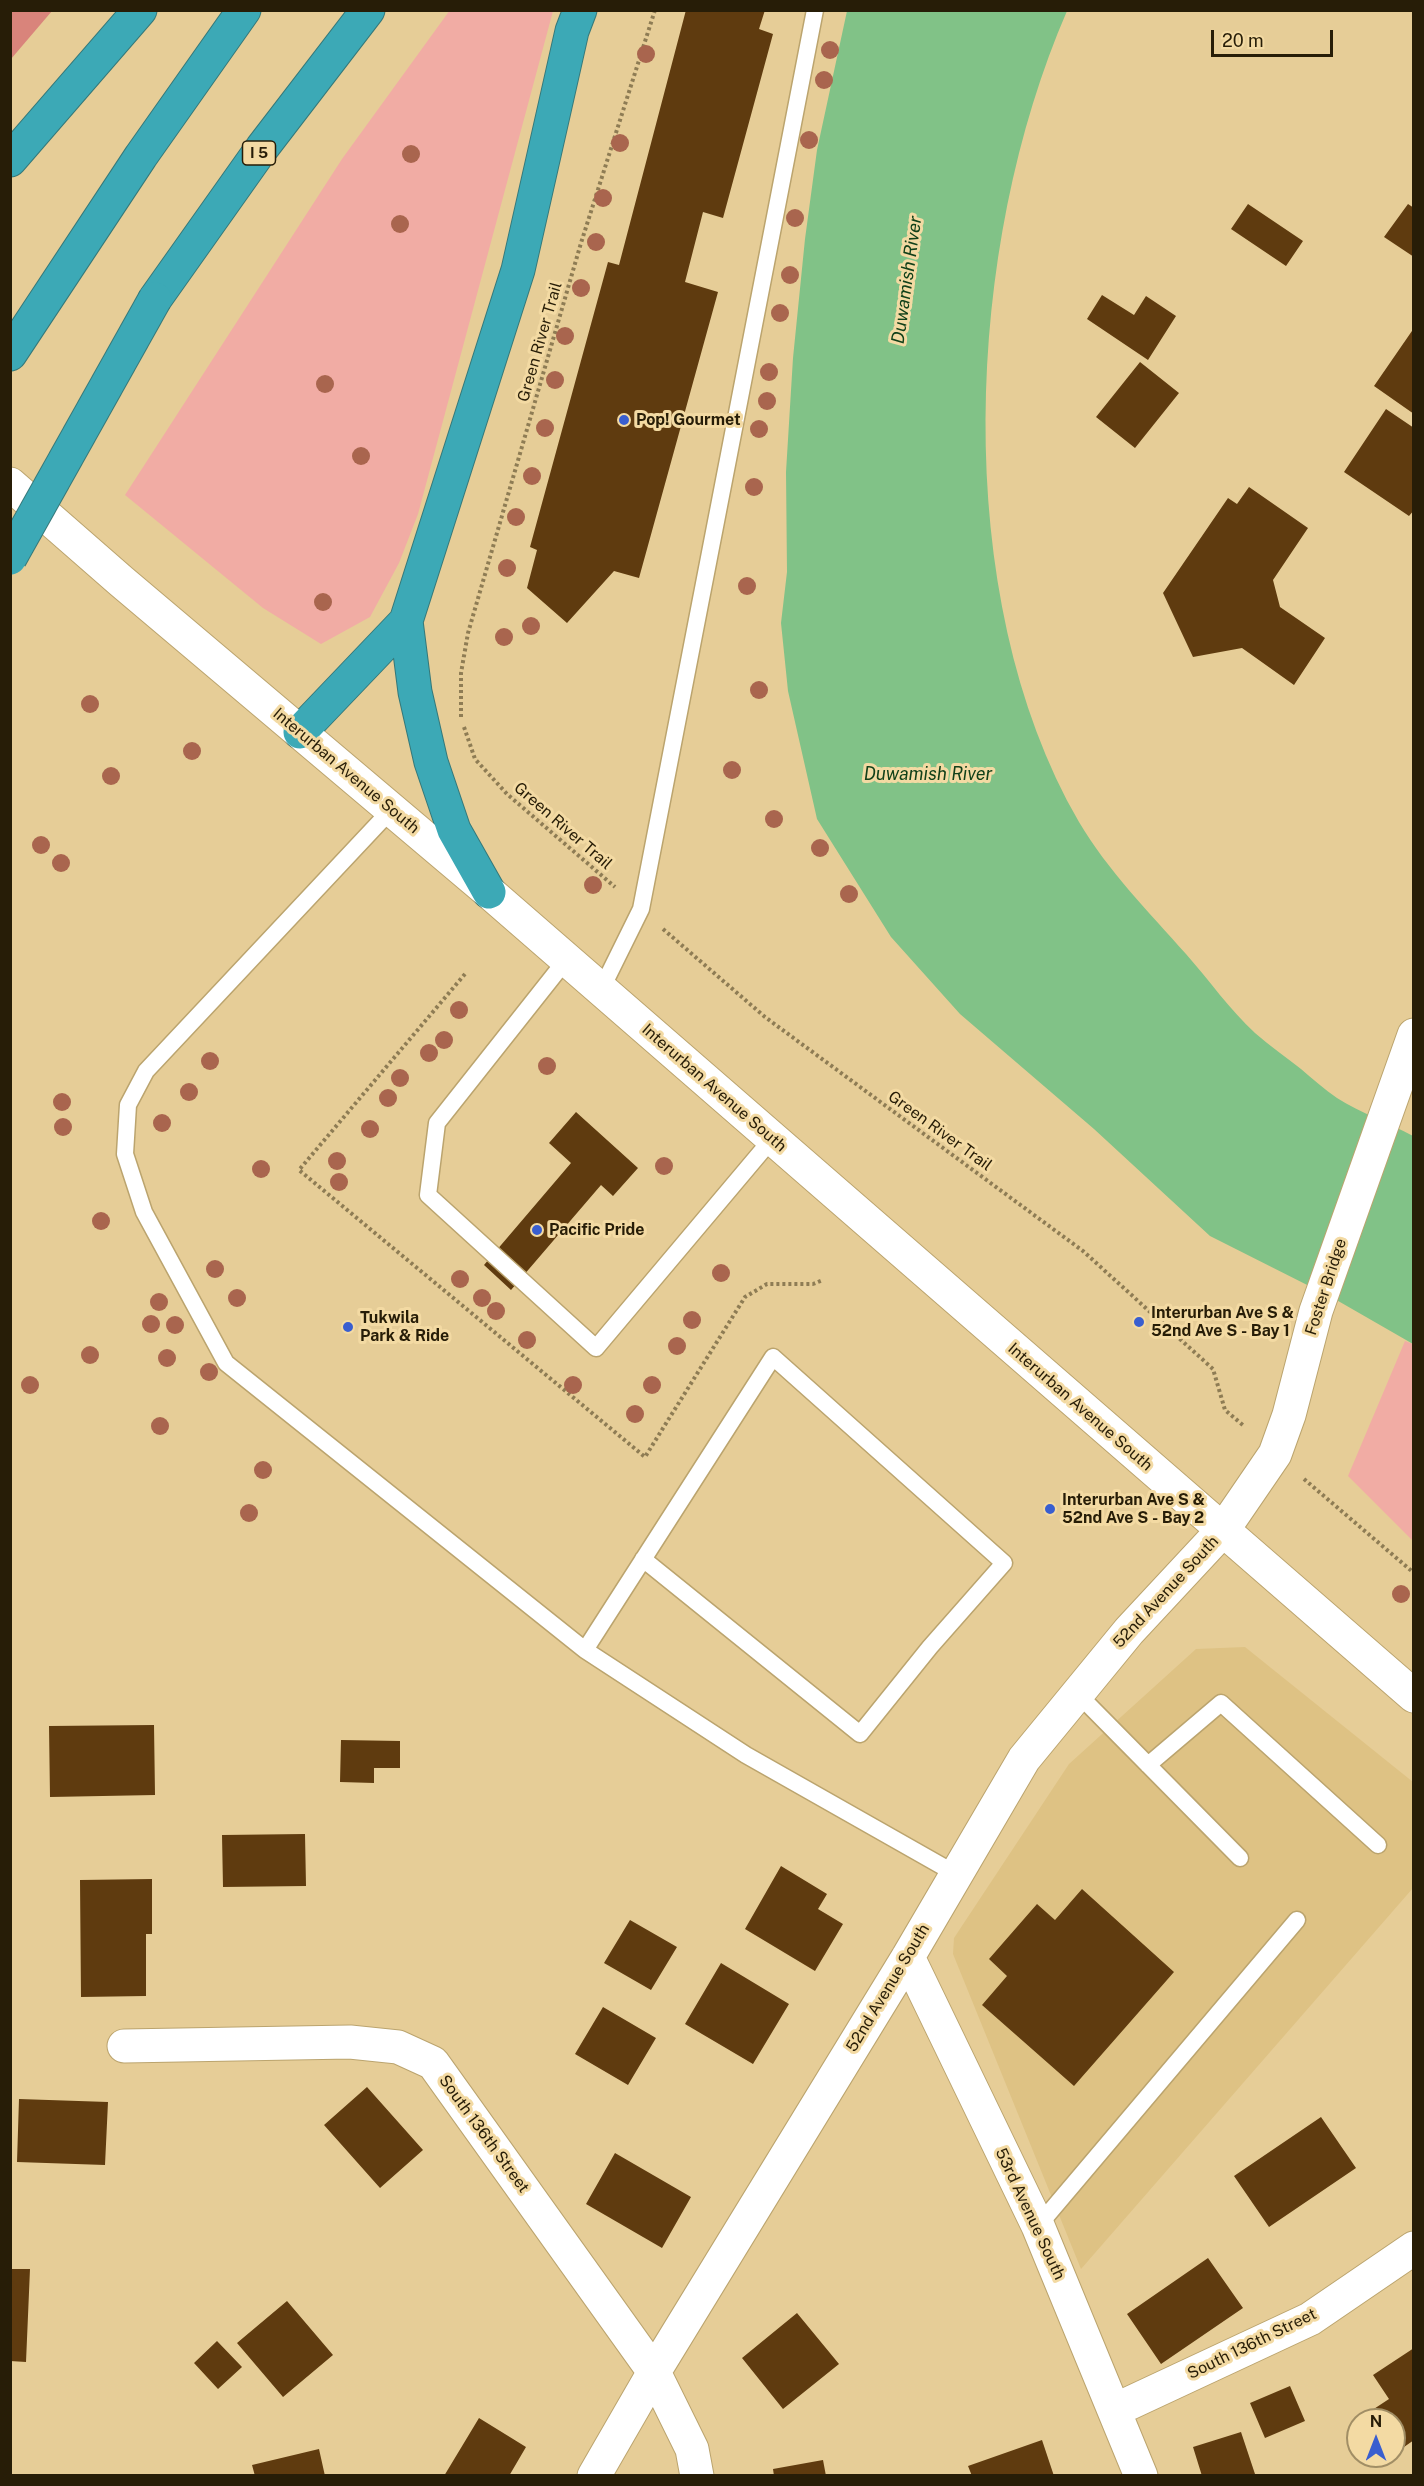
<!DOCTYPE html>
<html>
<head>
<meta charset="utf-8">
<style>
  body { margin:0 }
  #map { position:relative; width:1424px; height:2486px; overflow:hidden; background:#e6cd97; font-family:"Public Sans",sans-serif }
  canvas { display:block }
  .frame { position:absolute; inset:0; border:12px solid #271d07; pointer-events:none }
  .north { position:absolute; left:1346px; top:2408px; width:60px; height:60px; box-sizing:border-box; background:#f3daa3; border:2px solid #a18e65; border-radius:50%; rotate:0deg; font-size:16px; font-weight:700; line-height:24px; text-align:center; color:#271d07 }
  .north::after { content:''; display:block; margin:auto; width:21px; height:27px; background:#395ecf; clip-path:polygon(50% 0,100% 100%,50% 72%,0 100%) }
  .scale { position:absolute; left:1211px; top:30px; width:122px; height:27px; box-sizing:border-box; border:3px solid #271d07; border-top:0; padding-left:8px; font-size:18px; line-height:21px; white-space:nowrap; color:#271d07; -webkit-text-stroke:4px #f3daa3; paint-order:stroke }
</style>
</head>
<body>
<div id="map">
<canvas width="1424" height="2486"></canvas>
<div class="frame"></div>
<div class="north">N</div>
<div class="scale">20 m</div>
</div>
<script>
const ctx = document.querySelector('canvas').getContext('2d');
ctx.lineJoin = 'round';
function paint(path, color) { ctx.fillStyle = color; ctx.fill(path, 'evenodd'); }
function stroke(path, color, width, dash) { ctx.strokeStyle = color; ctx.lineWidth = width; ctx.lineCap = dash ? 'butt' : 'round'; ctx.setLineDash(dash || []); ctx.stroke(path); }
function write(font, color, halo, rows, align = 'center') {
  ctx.font = font + ' "Public Sans",sans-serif'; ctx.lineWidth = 6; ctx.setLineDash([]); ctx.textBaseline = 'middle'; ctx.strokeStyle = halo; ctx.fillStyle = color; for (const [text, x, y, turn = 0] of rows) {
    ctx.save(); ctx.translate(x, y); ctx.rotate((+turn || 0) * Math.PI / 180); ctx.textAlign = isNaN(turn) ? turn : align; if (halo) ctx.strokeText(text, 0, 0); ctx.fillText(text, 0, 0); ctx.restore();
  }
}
paint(new Path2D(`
  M1245,1647L1413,1782V1888L1081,2269L953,1954L954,1938L1069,1764L1196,1649Z`), '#dec284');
paint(new Path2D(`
  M450,10L553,11L418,514L399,563L370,617L321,644L263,608L125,495L342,159Z
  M1405,1341L1413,1344V1541L1348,1476Z`), '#f1aca4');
paint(new Path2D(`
  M11,10L52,11L11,59L10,11Z`), '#d9847b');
paint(new Path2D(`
  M847,11H1067C965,245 948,595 1079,822C1108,871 1149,912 1186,954C1209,980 1230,1010 1255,1033C1270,1046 1286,1057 1301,1069C1313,1079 1325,1090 1337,1098C1361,1113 1389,1123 1413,1136V1344L1333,1298L1210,1236L1094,1129L960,1014L891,937L817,819L788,691L781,623L787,572L786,472L793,358L805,239L817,150Z`), '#81c287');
paint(new Path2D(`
  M686,10H765L759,29L773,34L723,218L703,212L685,282L718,292L639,578L614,571L567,623L527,588L537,550L530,547L608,262L619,265Z
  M1248,204L1303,241L1286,266L1231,229Z
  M1408,204L1414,208V257L1384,237Z
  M1102,295L1134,315L1146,296L1176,316L1148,360L1087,319Z
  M1414,328V414L1374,386Z
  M1140,362L1179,393L1135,448L1096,417Z
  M1386,409L1414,428V510L1409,516L1344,472Z
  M1249,487L1308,528L1273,580L1280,607L1325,638L1294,685L1242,648L1193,657L1163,593L1228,498L1237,504Z
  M576,1112L638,1168L613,1196L601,1185L511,1290L484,1265L571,1163L549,1143Z
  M154,1725L155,1795L50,1797L49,1726Z
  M341,1740L400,1741V1768H374V1783L340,1782Z
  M305,1834L306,1886L223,1887L222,1835Z
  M781,1866L827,1894L818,1909L843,1924L815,1971L745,1929Z
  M152,1879V1934H146V1996L81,1997L80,1880Z
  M1082,1889L1174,1972L1074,2086L982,2005L1007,1976L989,1959L1037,1904L1055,1920Z
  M630,1920L677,1947L651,1990L604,1963Z
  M721,1963L789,2004L753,2064L685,2024Z
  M603,2007L656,2038L628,2085L575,2054Z
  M367,2087L423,2150L380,2188L324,2125Z
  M19,2099L108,2102L105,2165L17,2162Z
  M1321,2117L1356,2168L1269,2227L1234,2176Z
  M615,2153L691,2197L662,2248L586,2204Z
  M1208,2258L1243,2308L1161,2364L1127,2314Z
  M10,2269H30L26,2362L10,2361Z
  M287,2301L333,2355L283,2397L237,2343Z
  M797,2313L839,2364L783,2409L742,2358Z
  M217,2341L242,2367L218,2389L194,2363Z
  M1414,2348V2440L1394,2454V2420H1358V2434L1351,2424L1389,2399L1373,2375Z
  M1290,2386L1305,2421L1265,2438L1250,2403Z
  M479,2418L526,2447L509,2476H444Z
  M1241,2432L1255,2474L1202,2476L1193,2447Z
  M1042,2440L1054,2476H972L968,2466Z
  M319,2449L325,2476H255L252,2465Z
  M823,2460L826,2476H774L773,2469Z`), '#5f3b0f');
const lane = new Path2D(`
  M392,809L146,1071L128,1105L125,1154L144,1212L226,1363L585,1650L746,1755L956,1874
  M566,960L437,1123L428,1195L596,1348L772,1139
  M601,990L641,909L815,10
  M585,1650L773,1357L1004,1563L930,1647L860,1734L643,1559
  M1077,1693L1240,1858
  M1148,1765L1221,1703L1378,1845
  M1038,2226L1297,1920`);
const street = new Path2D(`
  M908,1957L1038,2226L1141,2476
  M124,2046L350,2042L398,2047L433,2063L654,2372L692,2449L697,2476
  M1115,2410L1310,2319L1414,2248
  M594,2476L654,2372L908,1957L1024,1759L1129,1631L1223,1530L1275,1454L1289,1415L1316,1311L1414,1035`);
const secondary = new Path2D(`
  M10,484L121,581L489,892L1414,1696`);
const highway = new Path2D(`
  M10,160L140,10
  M155,299L262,148L368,10
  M10,354L141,156L244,10
  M300,732L406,621
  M489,892L454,830L431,762L415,692L406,621L518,270L572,31L580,10`);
stroke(lane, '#bba46e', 19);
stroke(street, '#bba46e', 35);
stroke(secondary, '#bba46e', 35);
stroke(highway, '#357879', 35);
stroke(new Path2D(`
  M461,717V673L468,633L581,243L655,10
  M464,727L475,759L507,794L615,887
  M663,929L765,1017L1083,1251L1213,1369L1225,1410L1244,1426
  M465,974L299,1170L645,1457L745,1297L767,1284H813L823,1280
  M1304,1479L1414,1573`), '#8e7c54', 4, [3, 3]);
stroke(lane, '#fff', 16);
stroke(street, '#fff', 33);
stroke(secondary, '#fff', 33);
stroke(highway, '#3ca9b6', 33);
const highwayBridge = new Path2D(`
  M10,558L155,299`);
stroke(highwayBridge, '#357879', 35, []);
stroke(highwayBridge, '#3ca9b6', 33);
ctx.fillStyle = '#a9654e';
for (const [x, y] of [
  [830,50],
  [646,54],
  [824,80],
  [809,140],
  [620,143],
  [411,154],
  [603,198],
  [795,218],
  [400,224],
  [596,242],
  [790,275],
  [581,288],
  [780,313],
  [565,336],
  [769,372],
  [555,380],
  [325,384],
  [767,401],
  [545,428],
  [759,429],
  [361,456],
  [532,476],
  [754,487],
  [516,517],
  [507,568],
  [747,586],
  [323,602],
  [531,626],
  [504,637],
  [759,690],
  [90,704],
  [192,751],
  [732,770],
  [111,776],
  [774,819],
  [41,845],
  [820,848],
  [61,863],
  [593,885],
  [849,894],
  [459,1010],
  [444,1040],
  [429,1053],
  [210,1061],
  [547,1066],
  [400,1078],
  [189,1092],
  [388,1098],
  [62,1102],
  [162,1123],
  [63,1127],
  [370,1129],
  [337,1161],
  [664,1166],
  [261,1169],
  [339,1182],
  [101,1221],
  [215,1269],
  [721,1273],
  [460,1279],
  [237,1298],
  [482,1298],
  [159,1302],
  [496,1311],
  [692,1320],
  [151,1324],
  [175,1325],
  [527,1340],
  [677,1346],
  [90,1355],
  [167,1358],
  [209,1372],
  [30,1385],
  [573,1385],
  [652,1385],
  [635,1414],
  [160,1426],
  [263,1470],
  [249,1513],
  [1401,1594]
]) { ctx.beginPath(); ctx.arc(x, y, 9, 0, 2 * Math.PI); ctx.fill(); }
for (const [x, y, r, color] of [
  [624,420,6,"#395ecf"],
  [537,1230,6,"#395ecf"],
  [1139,1322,6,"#395ecf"],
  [348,1327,6,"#395ecf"],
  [1050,1509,6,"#395ecf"]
]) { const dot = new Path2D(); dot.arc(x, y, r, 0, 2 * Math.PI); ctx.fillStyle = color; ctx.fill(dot); stroke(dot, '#f3daa3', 2); }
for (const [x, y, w] of [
  [259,153,33]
]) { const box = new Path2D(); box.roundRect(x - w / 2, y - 12, w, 24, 4.5); ctx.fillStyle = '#f3daa3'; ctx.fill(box); stroke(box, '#271d07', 1.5); }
write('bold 15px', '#271d07', null, [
  ["I 5",259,153]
]);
write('16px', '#271d07', '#f3daa3', [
  ["Green River Trail",540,342,-74],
  ["Interurban Avenue South",346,771,40],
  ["Green River Trail",563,826,41],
  ["Interurban Avenue South",714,1088,41],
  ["Green River Trail",940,1131,36],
  ["Foster Bridge",1326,1287,-72],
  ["Interurban Avenue South",1080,1407,41],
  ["52nd Avenue South",1166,1592,-47],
  ["52nd Avenue South",888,1988,-59],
  ["South 136th Street",484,2134,54],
  ["53rd Avenue South",1030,2214,65],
  ["South 136th Street",1252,2344,-26]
]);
write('bold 16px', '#271d07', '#f3daa3', [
  ["Pop! Gourmet",636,420],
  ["Pacific Pride",549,1230],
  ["Interurban Ave S &",1151,1313],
  ["52nd Ave S - Bay 1",1151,1331],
  ["Tukwila",360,1318],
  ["Park & Ride",360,1336],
  ["Interurban Ave S &",1062,1500],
  ["52nd Ave S - Bay 2",1062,1518]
], 'left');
write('italic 18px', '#114019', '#f3daa3', [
  ["Duwamish River",907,280,-82],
  ["Duwamish River",928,774]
]);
</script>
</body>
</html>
